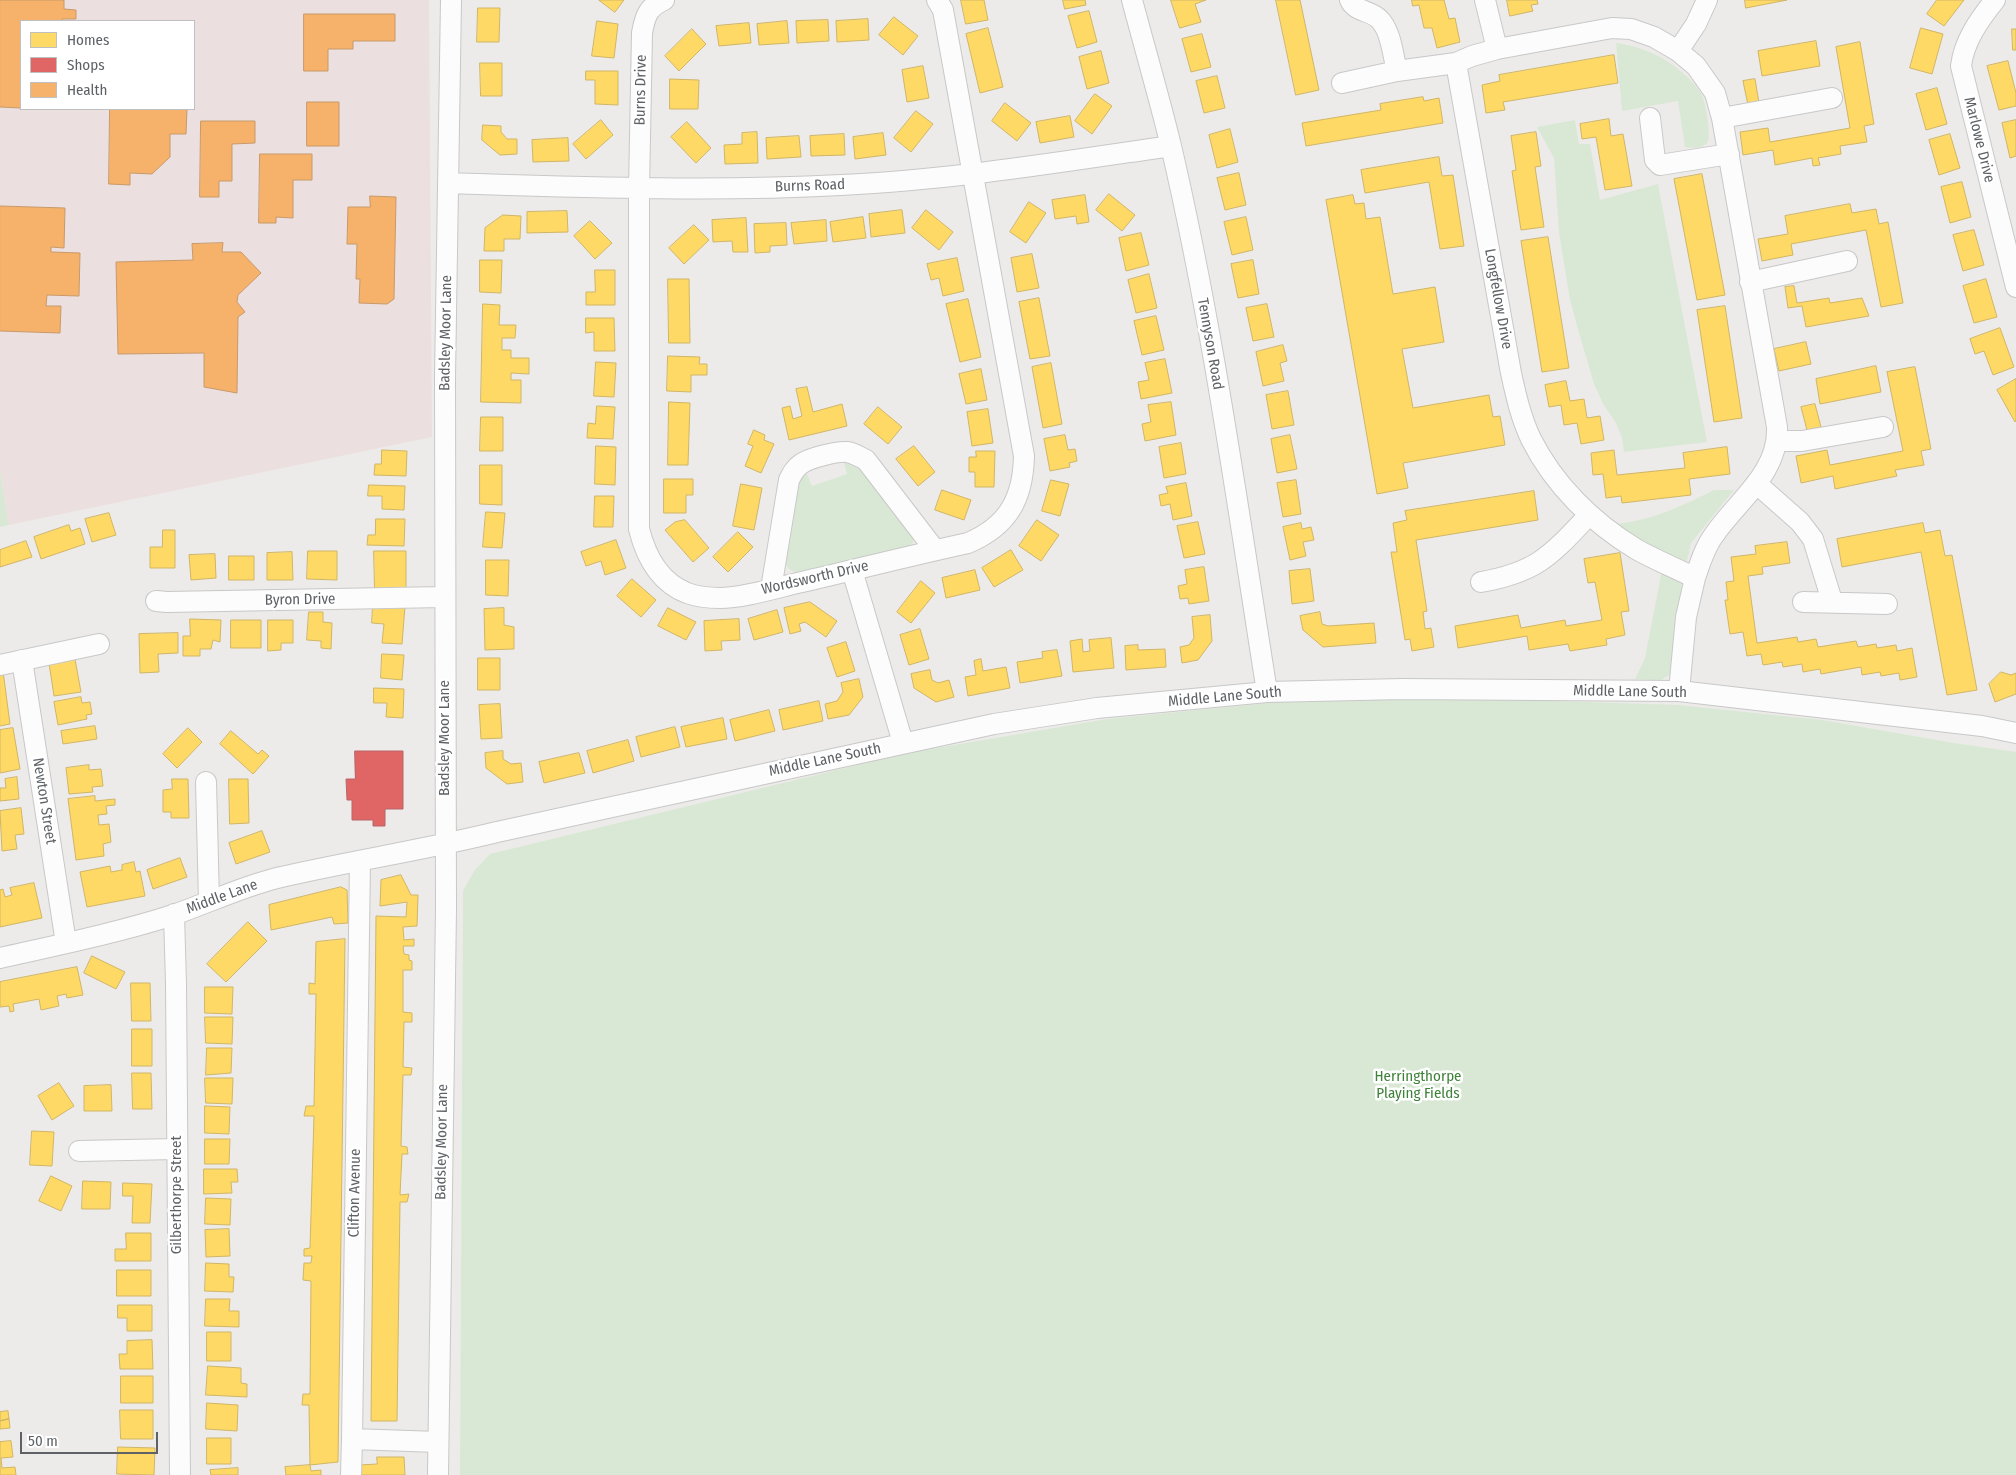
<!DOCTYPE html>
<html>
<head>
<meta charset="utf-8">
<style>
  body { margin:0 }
  #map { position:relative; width:2016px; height:1475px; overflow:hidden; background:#edebe9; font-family:"Fira Sans Condensed",sans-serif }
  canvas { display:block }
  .legend { position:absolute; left:20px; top:20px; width:175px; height:90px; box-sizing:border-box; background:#fff; border:1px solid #bfc0c2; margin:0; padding:6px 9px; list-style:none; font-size:15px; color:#5e6266 }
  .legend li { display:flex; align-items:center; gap:10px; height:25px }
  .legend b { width:25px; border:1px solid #bfc0c2 }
  .scale { position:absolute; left:20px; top:1432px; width:138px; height:22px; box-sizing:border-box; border:2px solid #5e6266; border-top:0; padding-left:6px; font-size:15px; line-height:18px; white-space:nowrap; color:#5e6266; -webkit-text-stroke:4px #fff; paint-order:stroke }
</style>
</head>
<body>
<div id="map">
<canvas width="2016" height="1475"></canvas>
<ul class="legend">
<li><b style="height:14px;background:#ffd966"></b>Homes</li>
<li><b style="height:14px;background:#e06666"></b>Shops</li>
<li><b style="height:14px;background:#f6b26b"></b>Health</li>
</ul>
<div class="scale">50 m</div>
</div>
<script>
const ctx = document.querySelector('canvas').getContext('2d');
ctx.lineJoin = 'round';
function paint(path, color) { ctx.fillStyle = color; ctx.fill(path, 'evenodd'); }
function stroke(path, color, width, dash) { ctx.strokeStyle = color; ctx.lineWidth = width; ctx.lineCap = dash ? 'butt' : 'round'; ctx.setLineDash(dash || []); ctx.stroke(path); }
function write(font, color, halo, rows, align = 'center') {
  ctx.font = font + ' "Fira Sans Condensed",sans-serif'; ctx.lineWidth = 5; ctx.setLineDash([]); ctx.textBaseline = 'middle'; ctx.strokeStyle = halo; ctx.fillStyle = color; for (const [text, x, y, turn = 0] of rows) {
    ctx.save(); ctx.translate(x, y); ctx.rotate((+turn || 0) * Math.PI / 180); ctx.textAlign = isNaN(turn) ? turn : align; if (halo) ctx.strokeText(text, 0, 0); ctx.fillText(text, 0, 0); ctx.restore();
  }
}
paint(new Path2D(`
  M0,0H429L432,437L9,525L0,470ZM21,21H194V109H21Z`), '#ecdfdf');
paint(new Path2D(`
  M1616,43C1647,47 1674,61 1695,85C1698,89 1702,94 1703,98C1706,106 1712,137 1707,143C1701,149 1693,148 1685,147L1678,101L1622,111Z
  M1575,120L1579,144H1590L1600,200L1658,184L1707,442L1624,452L1622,438L1616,423L1603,404L1594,384L1579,333L1570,300L1559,233L1554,158L1537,127Z
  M844,463H852L862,466L914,537L913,543L904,549L796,572C787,570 786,566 785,558L798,482L807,474L812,486L847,474Z
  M0,470L9,525L0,527Z
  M1714,490H1734L1691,543L1681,588L1677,646L1672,673L1660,681L1635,679L1645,658L1665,554L1640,542L1615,524C1650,521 1682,506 1714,490Z
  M1404,696L1678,705L1822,720L1954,743L2016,752V1475H460L463,891L474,871L490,854L907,753L1107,719L1290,701Z`), '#d9e8d5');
const homes = new Path2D(`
  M599,0H624L615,12Z
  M961,0H984L988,20L966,24Z
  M1063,0H1085L1086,5L1065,9Z
  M1171,0H1206L1195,4L1201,22L1180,28Z
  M1276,0H1300L1319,90L1296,95Z
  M1412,0H1444L1449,19L1455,18L1460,42L1437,48L1432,28H1424L1419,5L1413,6Z
  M1507,0H1537L1538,4L1531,5L1533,11L1510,16Z
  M1745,0H1787L1746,8Z
  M1937,0H1964L1944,26L1927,14Z
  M478,8H500L499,42H477Z
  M1089,11L1097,42L1077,48L1068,16Z
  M894,17L918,36L903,55L879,35Z
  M868,19L869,40L837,42L836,21Z
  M828,20L829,41L797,43L796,21Z
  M597,21L618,24L614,58L592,56Z
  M787,21L789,43L759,45L757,24Z
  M749,23L751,43L719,46L716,26Z
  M988,28L1003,87L980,93L966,34Z
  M1921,28L1943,34L1932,74L1910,68Z
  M692,29L706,44L679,71L665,56Z
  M2012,29H2016V50H2013Z
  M1202,34L1211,67L1191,72L1182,39Z
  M1816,41L1820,66L1762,76L1758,51Z
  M1860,42L1874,124L1864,126L1867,142L1840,146L1841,154L1818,158L1820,165L1813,166L1812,158L1775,165L1773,150L1743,155L1740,132L1768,128L1770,142L1850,128L1836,47Z
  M1101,51L1109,83L1087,89L1079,57Z
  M1614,55L1618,83L1503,102L1505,110L1486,113L1482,85L1500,81L1499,75Z
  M2008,61L2016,93V106L1999,110L1987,66Z
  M480,63H502V96H481Z
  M923,66L929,98L907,102L902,70Z
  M586,71H618V105L595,104V80H586Z
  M1217,76L1225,108L1204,113L1196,81Z
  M670,79L699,80L698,109H670Z
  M1755,79L1759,103L1748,105L1743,81Z
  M1937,88L1947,124L1926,130L1916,94Z
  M1095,94L1112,106L1092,134L1075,121Z
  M1423,97L1424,101L1439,98L1443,123L1306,146L1302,123L1381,110L1380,104Z
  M1005,103L1031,123L1017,141L992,121Z
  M916,111L933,124L911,152L894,138Z
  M1070,116L1074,137L1040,143L1036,122Z
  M1609,119L1611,136L1623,134L1632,186L1605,190L1596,137L1582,139L1580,124Z
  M601,120L613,135L586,159L573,144Z
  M2016,120V156L2010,158L2002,123Z
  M687,122L711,148L696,163L671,137Z
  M483,125L501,126V132L507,139H517V154L500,155L482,140Z
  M1230,129L1238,162L1217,168L1209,135Z
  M757,132L758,163L725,164L724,145L742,144V133Z
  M1536,132L1541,166L1535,167L1544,227L1521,230L1512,171L1516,170L1511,136Z
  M883,133L886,155L855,159L853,137Z
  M844,134L845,155L811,156L810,136Z
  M1950,134L1960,168L1939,175L1929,140Z
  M799,136L801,157L767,159L766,138Z
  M568,138L569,161L533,162L532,140Z
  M1439,157L1442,176L1453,175L1464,246L1440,249L1429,182L1365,193L1361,170Z
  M1239,173L1246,205L1225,210L1217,178Z
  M1702,174L1725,295L1697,300L1674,179Z
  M1962,182L1971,217L1950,223L1941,187Z
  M1109,194L1135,215L1122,231L1096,210Z
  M1085,195L1089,222L1077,224L1076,216L1055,219L1052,200Z
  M1353,195L1355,204L1364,203L1366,219L1380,217L1393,294L1435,287L1444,342L1402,349L1413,408L1489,395L1493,417L1500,416L1505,445L1403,463L1408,488L1377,494L1326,200Z
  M1029,202L1046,213L1026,243L1010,232Z
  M1850,204L1852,213L1876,209L1879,224L1888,222L1903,303L1881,307L1866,230L1791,244L1793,255L1762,261L1758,239L1788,234L1785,216Z
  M902,210L905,233L871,237L869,214Z
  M926,210L953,232L939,250L912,228Z
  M567,211L568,232L527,233V212Z
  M503,215L521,216L520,239H504V251H484L485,228Z
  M863,217L866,238L833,242L830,222Z
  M1246,217L1253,250L1232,255L1224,222Z
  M746,218L748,252H733L732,241L713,242L712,220Z
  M826,220L827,241L794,244L791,223Z
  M590,221L612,243L595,259L574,236Z
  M786,223L787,245L770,246V252L755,253L754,224Z
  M694,225L709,240L684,264L669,248Z
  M1974,230L1984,265L1963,271L1953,235Z
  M1141,233L1149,265L1126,271L1119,238Z
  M1548,237L1569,368L1542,372L1521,241Z
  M1032,254L1039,288L1017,292L1011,258Z
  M957,258L964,291L943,296L939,278L931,280L927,264Z
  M480,260H502L501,293L480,292Z
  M1253,260L1259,294L1238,298L1231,264Z
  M595,270H615V305H586V292H595Z
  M1149,274L1157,308L1136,313L1128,280Z
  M668,279H689L690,343H669Z
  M1986,279L1997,317L1974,323L1963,286Z
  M1794,286L1797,303L1829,298L1830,303L1862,298L1869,316L1806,327L1802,306L1788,308L1785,287Z
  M1039,298L1050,356L1030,359L1019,302Z
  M968,299L981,357L960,362L946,304Z
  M483,304L500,305L499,325H516L515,338H502V350H511V358H529V374L511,373V380H521V403L481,402Z
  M1267,304L1274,337L1253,341L1246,308Z
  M1725,306L1742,418L1714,422L1697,310Z
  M1156,316L1164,350L1142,355L1134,321Z
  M586,318H614L615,351H594V332L586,333Z
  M2000,328L2014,367L1993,375L1984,351L1975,354L1970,339Z
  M1806,342L1811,364L1779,371L1774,349Z
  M1283,345L1287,361L1280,363L1284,381L1263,386L1256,352Z
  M668,356L700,357L699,364H707V375H691V392L667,391Z
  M1165,359L1172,393L1141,399L1138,382L1149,380L1145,363Z
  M596,362L616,363L614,397L594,396Z
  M1051,363L1062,424L1043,428L1032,367Z
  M1876,366L1881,392L1820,404L1816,379Z
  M1915,367L1931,449L1921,451L1924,465L1895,470L1897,476L1835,489L1833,476L1801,483L1796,456L1827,450L1830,465L1903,451L1887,372Z
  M981,369L987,400L966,404L959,374Z
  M2016,379V421L2015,422L1997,390Z
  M1566,381L1570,401L1584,399L1587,418L1600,416L1604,440L1581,444L1577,423L1564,425L1561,405L1549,407L1545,385Z
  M807,387L813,412L842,404L847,426L789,440L782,408L790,406L793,419L802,416L796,389Z
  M1288,391L1294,425L1272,429L1266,395Z
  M669,402L690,403L688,465H668Z
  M1171,402L1176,435L1145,441L1142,424L1151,422L1148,405Z
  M1815,404L1821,427L1807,430L1801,407Z
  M597,406L615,407L613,439L587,438L588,423L595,424Z
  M878,407L902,427L888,444L864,424Z
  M988,409L993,443L972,446L967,412Z
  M481,417H503V451H480Z
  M754,430L765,435L764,440L774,444L761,473L745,466L753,446L748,444Z
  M1065,435L1068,450L1075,449L1077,461L1069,463L1070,467L1050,471L1044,439Z
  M1290,435L1297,469L1277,473L1271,439Z
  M1181,443L1186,474L1164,478L1159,447Z
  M596,446L616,447L615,485L595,484Z
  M914,446L935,472L918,486L896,459Z
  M1727,447L1730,474L1689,479L1691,495L1622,503L1621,496L1606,498L1603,474L1593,475L1591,453L1614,450L1617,475L1685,468L1683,453Z
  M382,450L407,451L406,476L374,475L375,464H381Z
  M976,451H995L994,487H975V472H969V457H976Z
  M480,465H502V505L480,504Z
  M664,479H693V495H686V513H664Z
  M1051,480L1069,484L1060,516L1042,511Z
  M1296,480L1301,514L1283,517L1277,483Z
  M1186,483L1192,516L1173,520L1170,504L1161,506L1159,495L1168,493L1166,487Z
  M741,484L762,488L754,530L733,526Z
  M369,485L405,486L404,510L382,509V496H368Z
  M942,490L971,500L964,520L935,510Z
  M1534,491L1538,520L1416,540L1427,611L1423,612L1425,629L1431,628L1434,647L1412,651L1410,639L1405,640L1391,552H1397L1393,523L1407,520L1405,511Z
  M595,496H614L613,527H594Z
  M486,512L505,513L502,548L483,547Z
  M109,513L116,535L92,542L85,519Z
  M376,519H405L404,546L367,545L368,535H375Z
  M685,520L709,548L693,562L665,530L675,522Z
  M1037,520L1059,535L1041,561L1019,546Z
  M1198,522L1205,554L1184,558L1177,526Z
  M1301,523L1302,529L1311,527L1314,540L1303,542L1306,556L1290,560L1283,527Z
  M1923,523L1925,533L1940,530L1945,556L1952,555L1977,690L1947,695L1921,552L1842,567L1837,539Z
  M69,525L71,531L80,528L85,544L41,559L34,537Z
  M163,530H175V568H150V547H162Z
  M738,532L753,547L728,572L713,557Z
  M616,540L626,568L605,575L601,561L586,566L581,552Z
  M26,541L32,557L0,567V550Z
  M1787,542L1790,563L1762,567L1763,574L1748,576L1757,643L1797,637L1798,642L1816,639L1818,647L1856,641L1858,647L1876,644L1877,648L1896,645L1897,651L1912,648L1917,677L1900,680L1899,673L1881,676L1880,672L1862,675L1861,667L1821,674L1820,669L1803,672L1802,664L1783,667L1782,662L1763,665L1761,654L1747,656L1743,632L1730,634L1725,600H1728L1726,582L1734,581L1731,557L1756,554L1755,546Z
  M1011,550L1023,570L994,587L982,568Z
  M308,551H337V580L307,579Z
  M374,551H406V591H375Z
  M292,552L293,580H267V553Z
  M1620,553L1629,611L1621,612L1625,635L1606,639L1607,645L1570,651L1568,644L1529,650L1527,636L1458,648L1455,626L1518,615L1521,628L1565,620L1566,626L1602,620L1595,582L1588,583L1584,559Z
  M215,554L216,578L191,580L189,555Z
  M229,556H254V580H229Z
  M486,560H509L508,596L486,595Z
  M1204,567L1209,601L1189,604L1188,598L1180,599L1178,586L1187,584L1185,570Z
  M1310,569L1314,601L1292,604L1289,571Z
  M975,570L980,590L946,598L942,578Z
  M632,579L656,600L641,617L617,596Z
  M921,581L935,593L911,623L897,612Z
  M810,602L837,621L826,637L805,622L799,624L801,631L790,634L784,608Z
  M373,605L405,606L402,644L382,643L384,624L372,623Z
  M504,608V625L514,627V649L485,650L484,609Z
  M668,608L696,622L686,640L658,626Z
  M777,610L783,632L754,640L748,619Z
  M309,612H323V622L332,623L331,649L321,648V641L307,640Z
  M1320,612L1322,624L1328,626L1374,623L1376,643L1323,647L1303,630L1300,616Z
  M1210,615L1212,641L1198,660L1182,663L1180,647L1189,645L1194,638L1192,617Z
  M190,619L221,620L220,642L213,640L211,649H200V656H183V636H190Z
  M739,619L740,640L721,641L722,650L705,651L704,621Z
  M231,620H261V648H231Z
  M268,620H293V643H281V650L268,651Z
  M920,629L929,659L909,665L900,635Z
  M178,633V653L158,654L159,672L140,673L139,634Z
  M1111,638L1114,668L1073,672L1070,641L1082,639L1083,652L1090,651L1089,640Z
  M846,642L855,671L837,677L827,648Z
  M1138,645V650L1165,649L1166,667L1126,670L1125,646Z
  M1057,650L1062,676L1020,683L1017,662L1043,658L1042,652Z
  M382,654L404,655L402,680L381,678Z
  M478,658H500V690H478Z
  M75,659L81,692L54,696L49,663Z
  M981,659L983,671L1006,667L1010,688L968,696L965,677L976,675L974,661Z
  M930,670L932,680L938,683L949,680L954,697L936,702L914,688L911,674Z
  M0,671H3L10,724L0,726Z
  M2001,672L2011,675L2016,673V694L1995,702L1989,684Z
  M859,679L863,697L849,715L828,719L825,704L837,701L843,692L841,683Z
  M374,688L404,689L403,718L386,717L387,703H374Z
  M81,697L82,703L90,702L92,714L86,715L87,719L58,725L54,702Z
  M819,701L823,721L783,730L779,710Z
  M500,704L502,738L481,739L479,705Z
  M769,710L775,731L735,741L730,720Z
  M723,718L727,739L686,747L681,727Z
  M95,726L97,739L63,744L61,731Z
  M675,727L680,747L641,757L636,737Z
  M13,728L20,769L0,773V730Z
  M188,728L202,742L177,768L163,754Z
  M231,731L258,754L262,750L269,756L253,774L220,744Z
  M628,740L634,761L593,773L587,751Z
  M503,751V759L511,764L521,763L523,782L507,784L486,768L485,753Z
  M579,753L585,773L544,783L539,762Z
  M89,765V770L101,769L103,786L92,787L93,792L69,794L66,768Z
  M17,777L19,799L0,801V788H6L5,779Z
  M172,779H188L189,818H171V812H163V790L172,789Z
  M229,779H248L249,823L230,824Z
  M95,796V801L115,799V805L106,806L107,814L98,815L99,825L109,824L111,842L103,844L104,856L76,860L68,799Z
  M21,808L24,834L15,835L17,849L2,851L0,811Z
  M262,831L270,852L236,864L229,843Z
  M180,858L187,877L153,889L147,870Z
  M134,862L136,872L140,871L145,896L87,907L80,872L110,866L111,872L122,870V865Z
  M401,875L411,895H418L417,926L403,927L404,940L414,939V946H403L404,954L409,955V960L412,961V970H403V1012L412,1013V1022H404L403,1067L412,1068L411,1075H403L401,1146L407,1147L408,1154H402L400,1195L409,1194L407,1202H400L397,1421H371L376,916L406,917L407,902L380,906L381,880Z
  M34,883L42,918L0,927V890L3,889L5,897L12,895L10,888Z
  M341,887L347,890L348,923L334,924L332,917L271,930L269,905Z
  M248,922L267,941L226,982L207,964Z
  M345,939L338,1462L310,1465L309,1405H302L303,1394H310L311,1281L303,1280L304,1263H311L312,1256H304V1249L310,1248L314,1116H304L306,1106H314L316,994H309V983L315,984L316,942Z
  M92,956L125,972L116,989L84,973Z
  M77,967L83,995L67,998L66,994L57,996L59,1006L41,1010L39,999L13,1004L14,1011L10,1012L9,1006L0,1007V982Z
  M131,983H150L151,1021H132Z
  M205,987H233L232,1014L205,1013Z
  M205,1017H233L232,1044L206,1043Z
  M132,1029H152V1066H132Z
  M207,1048H232L231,1073L206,1075Z
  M132,1073H151L152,1109H133Z
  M205,1078H233L232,1104L206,1103Z
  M59,1083L74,1106L52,1120L38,1096Z
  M111,1085L112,1111H84V1086Z
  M205,1106L230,1107L229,1134L205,1133Z
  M32,1131L54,1132L52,1166L30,1165Z
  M205,1139H230L229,1164H205Z
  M204,1169H237L238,1182H231L232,1193L204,1194Z
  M51,1176L72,1186L61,1211L39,1201Z
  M83,1181L111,1182L110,1209H82Z
  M123,1183L152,1184L150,1223H132L133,1196H123Z
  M206,1198L231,1199L230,1225L205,1224Z
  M229,1229L230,1256L206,1257L205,1230Z
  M126,1233H151V1261H115V1249H126Z
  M206,1263L229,1264V1277H234L233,1292L205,1291Z
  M117,1270H151V1296H117Z
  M206,1299H230L229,1311H239V1327L205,1326Z
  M118,1305H152V1331H127V1318H118Z
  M207,1332H231V1361H207Z
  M152,1340L153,1369H120L119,1354H127V1341Z
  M208,1366L241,1368V1383L247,1384V1397L206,1395Z
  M121,1376H153V1403H121Z
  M207,1403L238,1405L237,1431L206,1429Z
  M120,1410H153V1439H121Z
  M8,1411L9,1419L0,1421V1412Z
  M9,1419L10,1428L0,1429V1421Z
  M207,1438H231V1464H207Z
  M11,1441L13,1457L1,1458L2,1468L15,1467L16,1475H0V1442Z
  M118,1447L155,1448L154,1475L117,1474Z
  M377,1457H404L405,1475H360V1465L377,1464Z
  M310,1465L311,1471L321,1470V1475H286L285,1467Z
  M238,1468V1475H211L210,1470Z`);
paint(homes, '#ffd966');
stroke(homes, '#cfb566', 1);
const shops = new Path2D(`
  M355,751H403V809H385V826H373V820H352V800H347L346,779H355Z`);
paint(shops, '#e06666');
stroke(shops, '#b96566', 1);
const health = new Path2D(`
  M0,0H64V9L76,10V19H62V21H21V108L0,107Z
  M304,14H395V41H353V49H328V71H304Z
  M307,102H339V146H307Z
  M110,109H187L186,134H170V157L152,174L130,173V185L109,184Z
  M201,121H255V143L232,144V181H219V197H200Z
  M260,154H312V180H293V218L276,217V223H259Z
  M370,196L396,197L394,299L387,304L359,303L360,279H356L357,244H347L348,207H370Z
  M0,206L65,208L64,248L51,247V252L80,253L79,296L47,295L46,306H61L60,333L0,331Z
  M223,243L222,252H241L261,273L238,295L237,302L245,312L238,317L237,393L204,387V353L118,354L116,262L193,260L192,244Z`);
paint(health, '#f6b26b');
stroke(health, '#c89a6a', 1);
const street = new Path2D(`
  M664,0C648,7 645,16 642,33L639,189V529C646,557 659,582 687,593C698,597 709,598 720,598C744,598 779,587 802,582C858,569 913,555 968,543C1008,526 1023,499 1024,456L943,10L937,0
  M1132,0C1145,49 1159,97 1171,146C1213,326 1238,510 1267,692
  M1350,0C1355,12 1370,10 1379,19C1391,30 1393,56 1397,71L1456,63
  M1485,0L1497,49
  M1995,0C1979,20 1964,41 1961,66L2016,287
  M1678,51L1696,24L1707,0
  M1342,83L1397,71
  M1650,118L1655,160L1660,165L1729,154
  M1722,118L1832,98
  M448,183C579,187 710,192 841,185C951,180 1061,162 1171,146
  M1750,282L1847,261
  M1777,441H1802L1883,427
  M1757,484L1800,522L1813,539L1832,601
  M852,570L903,743
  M1481,582C1538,572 1551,555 1589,515
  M771,589L789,480C792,474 795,468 801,464C809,458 837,451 847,452C854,453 860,457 866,460L935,550
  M156,601L167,602L444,597
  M1803,602L1887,604
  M22,660L66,943
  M0,665L99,644
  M1679,691L1686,617L1695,578C1676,568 1655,560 1636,549C1593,523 1554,485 1531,439C1521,418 1516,396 1511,373L1456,63L1472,56L1497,49L1612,28L1631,29L1654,37L1678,51L1696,66L1715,93L1722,118L1777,427C1779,473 1738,500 1714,535C1705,547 1700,563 1695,578
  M206,782L209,901
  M360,861L352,1439L438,1442
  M174,914L176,984L180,1475
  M0,958C58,945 117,933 173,915C208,903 241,887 277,878C350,861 424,850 497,832L994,724L1097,708L1267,692L1403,689L1679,691L1982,726L2016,733
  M79,1151L176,1149
  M351,1475L352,1439
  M438,1475L446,909L445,377L451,0`);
stroke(street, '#c8c8c8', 22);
stroke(street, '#fcfcfc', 20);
write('15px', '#5e6266', '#fff', [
  ["Burns Drive",641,90,-89],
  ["Marlowe Drive",1979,140,76],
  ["Burns Road",810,186,-2],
  ["Longfellow Drive",1498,299,80],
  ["Badsley Moor Lane",446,333,-89],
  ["Tennyson Road",1210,344,80],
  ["Wordsworth Drive",815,578,-13],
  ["Byron Drive",300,600,-1],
  ["Middle Lane South",1630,692,1],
  ["Middle Lane South",1225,697,-5],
  ["Badsley Moor Lane",445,738,-90],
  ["Middle Lane South",825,760,-12],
  ["Newton Street",44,801,81],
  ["Middle Lane",222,897,-20],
  ["Badsley Moor Lane",442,1142,-89],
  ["Clifton Avenue",355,1193,-89],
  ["Gilberthorpe Street",177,1195,-90]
]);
write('15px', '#3e8239', '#fff', [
  ["Herringthorpe",1418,1077],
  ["Playing Fields",1418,1094]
]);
</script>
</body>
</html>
